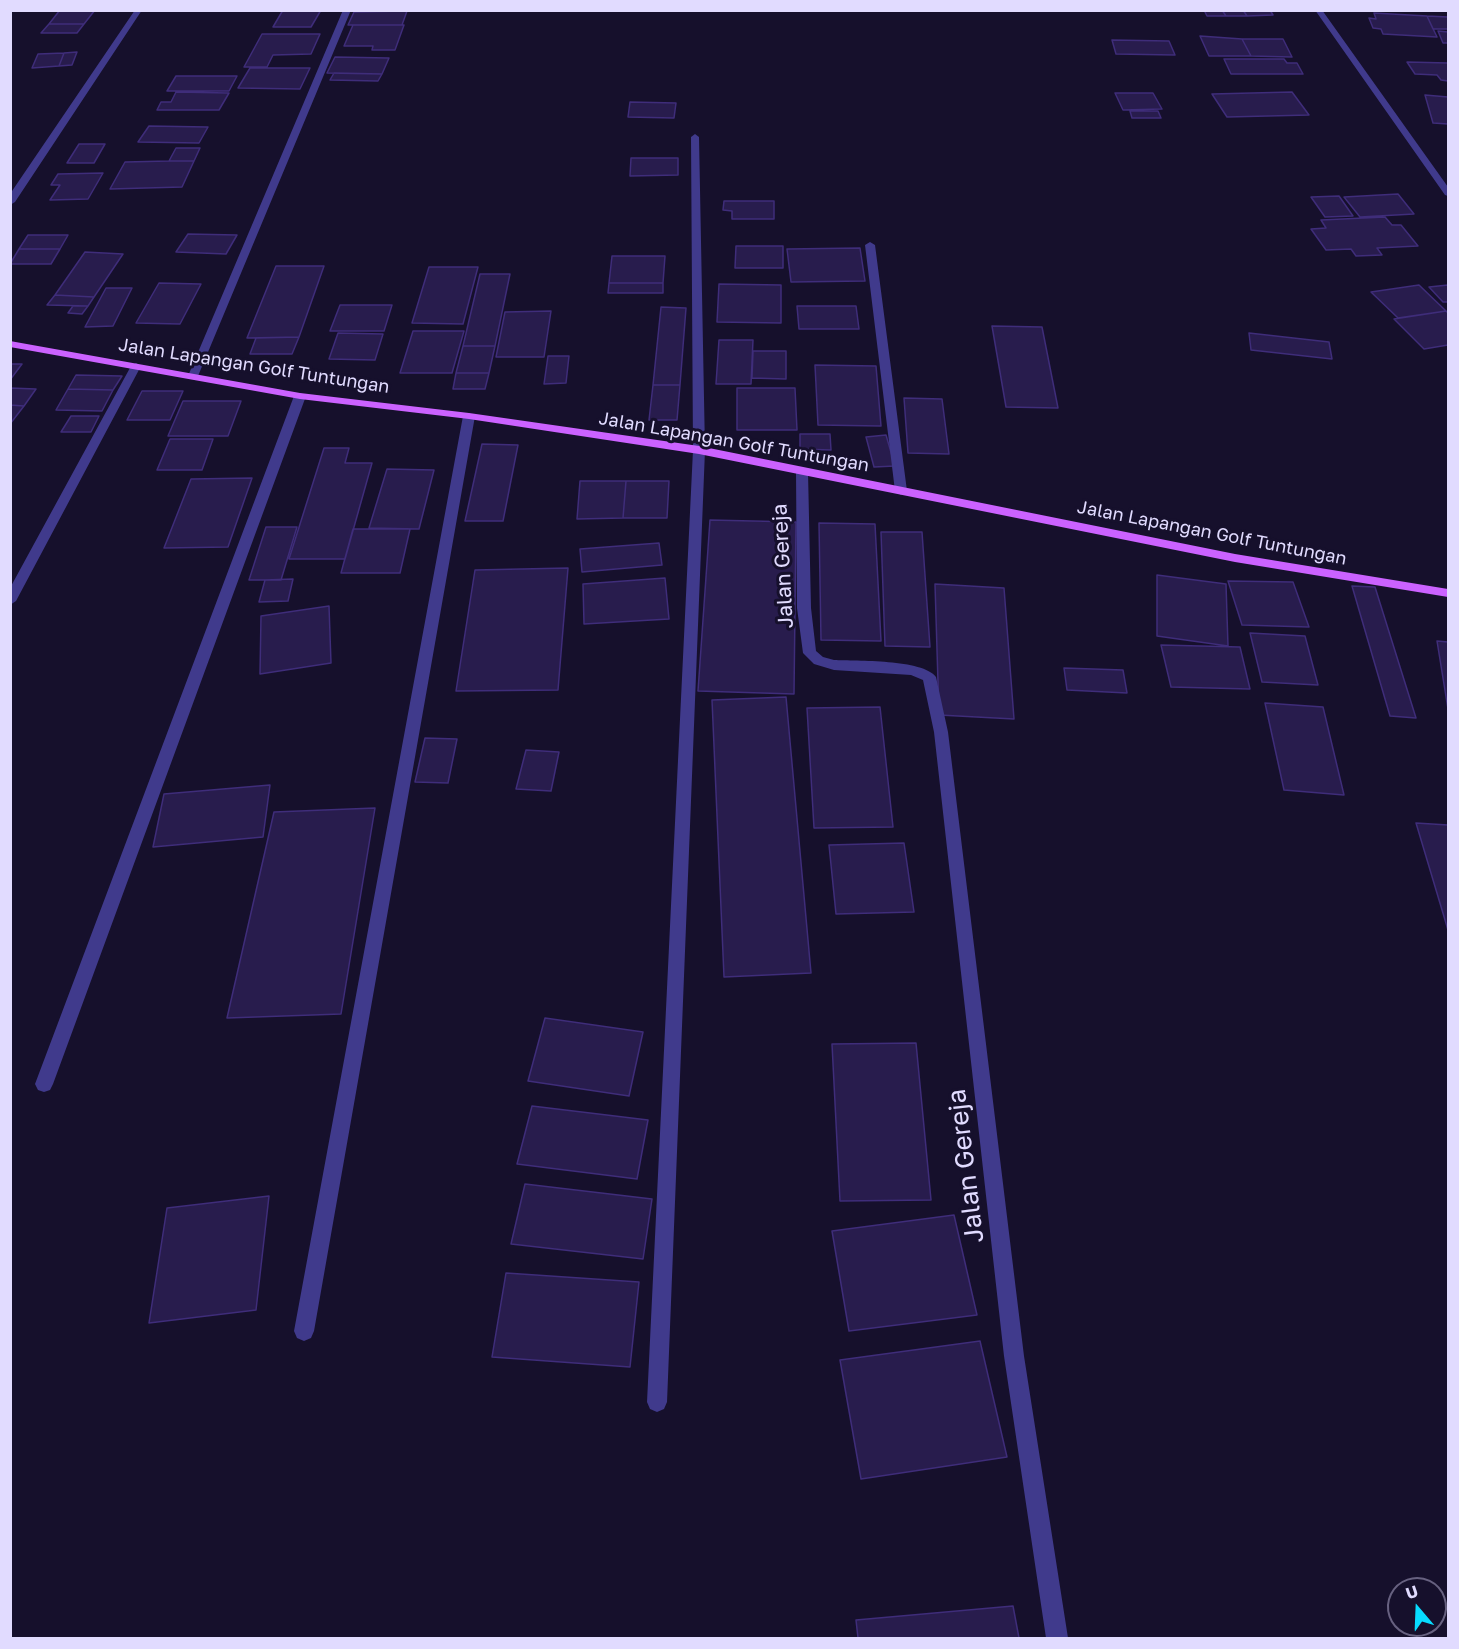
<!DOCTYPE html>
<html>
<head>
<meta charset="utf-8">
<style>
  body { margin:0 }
  #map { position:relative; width:1459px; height:1649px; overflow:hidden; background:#16102c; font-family:"Golos Text",sans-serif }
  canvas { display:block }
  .frame { position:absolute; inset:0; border:12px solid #e1dbff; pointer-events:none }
  .north { position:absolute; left:1387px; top:1577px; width:60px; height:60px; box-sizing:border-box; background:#16102c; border:2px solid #676180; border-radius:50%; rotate:341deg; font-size:16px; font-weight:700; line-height:24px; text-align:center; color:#e1dbff }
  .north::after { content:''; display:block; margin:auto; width:21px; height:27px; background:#07dcff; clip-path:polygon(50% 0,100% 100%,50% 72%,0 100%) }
</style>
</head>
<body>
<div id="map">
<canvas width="1459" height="1649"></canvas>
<div class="frame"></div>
<div class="north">U</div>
</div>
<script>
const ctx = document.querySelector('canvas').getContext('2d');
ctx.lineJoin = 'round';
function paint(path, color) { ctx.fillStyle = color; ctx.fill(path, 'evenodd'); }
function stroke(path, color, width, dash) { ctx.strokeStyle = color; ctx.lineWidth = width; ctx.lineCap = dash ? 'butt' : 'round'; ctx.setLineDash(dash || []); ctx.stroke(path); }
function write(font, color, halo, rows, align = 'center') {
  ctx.font = font + ' "Golos Text",sans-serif'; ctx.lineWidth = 6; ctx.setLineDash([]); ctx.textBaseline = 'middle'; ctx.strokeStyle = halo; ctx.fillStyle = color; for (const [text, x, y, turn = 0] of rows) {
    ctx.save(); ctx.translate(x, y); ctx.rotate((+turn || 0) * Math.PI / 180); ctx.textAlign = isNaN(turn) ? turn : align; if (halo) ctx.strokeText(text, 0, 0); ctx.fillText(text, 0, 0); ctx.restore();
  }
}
const building = new Path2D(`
  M60,10H95L84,24H49Z
  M283,10H321L311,27H273Z
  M1204,10H1222L1226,16H1207Z
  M1222,10H1243L1247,16H1226Z
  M1243,10H1270L1273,15L1247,16Z
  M407,11L402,25H348L354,12Z
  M1374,13L1427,16L1437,37L1383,34L1381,29L1373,28L1369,18L1376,19Z
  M1427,16L1448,17V29H1433Z
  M49,24H84L77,33H41Z
  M353,25H404L395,50H372L373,46H344Z
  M1438,31L1448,32V43H1443Z
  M262,34H320L311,54L273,55L267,67H244Z
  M1200,36L1242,39L1251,56H1209Z
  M1242,39H1283L1292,57L1251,56Z
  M1112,40L1169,41L1175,55L1116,54Z
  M77,52L72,65L59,66L64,53Z
  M64,53L59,66L32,68L38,54Z
  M335,57L389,58L382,74L327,73Z
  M1224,59H1284L1287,63H1297L1303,74H1231Z
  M1407,62L1448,63V81L1441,80L1437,75L1415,74Z
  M250,68H310L300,89L238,88Z
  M334,73L382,74L378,81L330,80Z
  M176,76H237L229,91H167Z
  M176,92L229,93L219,110H157L161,102H171Z
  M1292,92L1309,115L1227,117L1212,94Z
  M1115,93H1153L1162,109L1123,110Z
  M1425,95L1448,97V124L1433,123Z
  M630,102L676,103L674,118L628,117Z
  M1130,111H1158L1161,118H1132Z
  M149,126L208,127L199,143L138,142Z
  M79,144H105L94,163H67Z
  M176,148H200L194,161H169Z
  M631,158H678V175L630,176Z
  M169,161H194L182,187L110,189L125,162Z
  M103,173L88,199L50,200L60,185H51L58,174Z
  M1398,194L1414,214L1360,217L1344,197Z
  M1339,196L1353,216L1325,217L1311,197Z
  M724,201H774V219H732V211L723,210Z
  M1385,217L1392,225H1401L1418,246L1377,248L1382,255L1356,256L1351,249L1326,250L1311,229L1326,228L1321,220Z
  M188,234L237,235L226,254L176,252Z
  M28,235H68L60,249H19Z
  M736,246H783V268H735Z
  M860,248L865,281L791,282L787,249Z
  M19,249H60L51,264H10Z
  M85,252L123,254L94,297L55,295Z
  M612,256H665L663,283H609Z
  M276,266H324L299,337L247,338Z
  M429,267H478L463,324L412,323Z
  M480,274H510L495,346H463Z
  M159,283L201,284L180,324L136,323Z
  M609,283H663V293H608Z
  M719,284L781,285V323L717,322Z
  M1419,285L1446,311L1398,318L1371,292Z
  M1448,285V302H1443L1429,287Z
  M106,288H132L113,326L85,327Z
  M55,295L94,297L88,306L47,305Z
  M340,305H392L384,331H330Z
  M73,306H88L82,314L68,313Z
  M797,306H856L859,329H799Z
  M661,307L686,308L680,385H653Z
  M551,311L544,357H496L505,312Z
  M1446,311L1448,313V345L1424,349L1394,319Z
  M992,326L1042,327L1058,408L1006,407Z
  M413,331H464L452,373H400Z
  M338,333L383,334L375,360L329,359Z
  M1249,333L1329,342L1332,359L1251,350Z
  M299,337L292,354H250L256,338Z
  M719,340H753L751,384H716Z
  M463,346H495L489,373H456Z
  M753,351H786V379L752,378Z
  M548,356H569L566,383L544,384Z
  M10,364H22L10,380Z
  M815,365L876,366L881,426L818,425Z
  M456,373H489L485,389H453Z
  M76,375L122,376L113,390L68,389Z
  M653,385H680L677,420H649Z
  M10,388L36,389L24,406L10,405Z
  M737,388H795L797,430H737Z
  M68,389L113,390L102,411L56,410Z
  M142,391H183L170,420H127Z
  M904,398L942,399L949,454L908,453Z
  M183,401H241L228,436H168Z
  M10,405L24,406L10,424Z
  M71,416H99L91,432H61Z
  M800,434H830L831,450L800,449Z
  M886,435L895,466L874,467L866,437Z
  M170,439H213L202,470H157Z
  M482,444L518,445L503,521H465Z
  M324,448H349L345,463H372L345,559H289Z
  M387,469L434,470L419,529L369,528Z
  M252,478L228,547L164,548L191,479Z
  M580,481H626L623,518L577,519Z
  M626,481H669L667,518H623Z
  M710,520L796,522L794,694L698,691Z
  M819,523L875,524L881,641L821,640Z
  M266,527H297L281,580H249Z
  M353,529H410L400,573H341Z
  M881,532H922L930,647L885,646Z
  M659,543L662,565L582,572L580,549Z
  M568,568L558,690L456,691L475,570Z
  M1157,575L1226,584L1228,646L1157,636Z
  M665,578L669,619L584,624L583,584Z
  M293,579L288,601L259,602L265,580Z
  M1228,581L1293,582L1309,627L1242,625Z
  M935,584L1004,588L1014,719L939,715Z
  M1352,586L1375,587L1416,718L1390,716Z
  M329,606L331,663L260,674L261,616Z
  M1250,633L1305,636L1318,685L1262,682Z
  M1437,641L1448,642V709Z
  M1161,645L1240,647L1250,689L1171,687Z
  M1064,668L1123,670L1127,693L1067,690Z
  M786,697L811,973L724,977L712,700Z
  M1265,703L1323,707L1344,795L1284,790Z
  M880,707L893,827L814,828L807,708Z
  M425,738L457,739L448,783L415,782Z
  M526,750L559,752L551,791L516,789Z
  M270,785L263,837L153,847L164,794Z
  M375,808L341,1014L227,1018L274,812Z
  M1416,823L1448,825V930Z
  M904,843L914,912L836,914L829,845Z
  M545,1018L643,1032L629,1096L528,1081Z
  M916,1043L931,1200L840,1201L832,1044Z
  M532,1106L648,1120L637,1179L517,1164Z
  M525,1184L652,1199L643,1259L511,1244Z
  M269,1196L256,1310L149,1323L167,1208Z
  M954,1215L977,1315L849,1331L832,1231Z
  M506,1273L639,1282L630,1367L492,1357Z
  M980,1341L1007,1457L861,1479L840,1360Z
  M1013,1606L1019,1638H858L856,1620Z`);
paint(building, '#281c4d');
stroke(building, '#3f2d7a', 1.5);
paint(new Path2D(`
  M135,10H142L15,202L10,205V194Z
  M343,10H351L198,376L193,379L189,378L188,376Z
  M1315,10H1322L1448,187V196L1445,195Z
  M695,134L699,137L705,450L667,1402L664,1409L657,1412L650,1409L647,1402L693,450L691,137Z
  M870,242L875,245L907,491L901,495L895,491L865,245Z
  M136,363L141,366L16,601L10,605V588L131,366Z
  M300,393L306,396L53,1084L50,1090L44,1092L38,1090L35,1084L294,396Z
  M469,413L475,416L314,1331L311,1338L304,1341L297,1338L294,1331L463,416Z
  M802,468L808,472L811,608L816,651L823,657L834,660C856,661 923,659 936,677L948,732L1024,1356L1068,1638H1046L1004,1356L934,732L923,680L911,675L834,670L814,664L803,653L797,608L796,472Z`), '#403a8c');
paint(new Path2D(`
  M10,341L300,393L469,413L699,446L1235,554L1448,589V597L1235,562L699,454L469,419L300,399L10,347Z`), '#cb62ff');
write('18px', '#e1dbff', '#16102c', [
  ["Jalan Lapangan Golf Tuntungan",254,366,9],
  ["Jalan Lapangan Golf Tuntungan",734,442,10],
  ["Jalan Lapangan Golf Tuntungan",1212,533,11]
]);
write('21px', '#e1dbff', '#16102c', [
  ["Jalan Gereja",783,566,-93]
]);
write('26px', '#e1dbff', '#16102c', [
  ["Jalan Gereja",966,1166,-97]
]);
</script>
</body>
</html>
